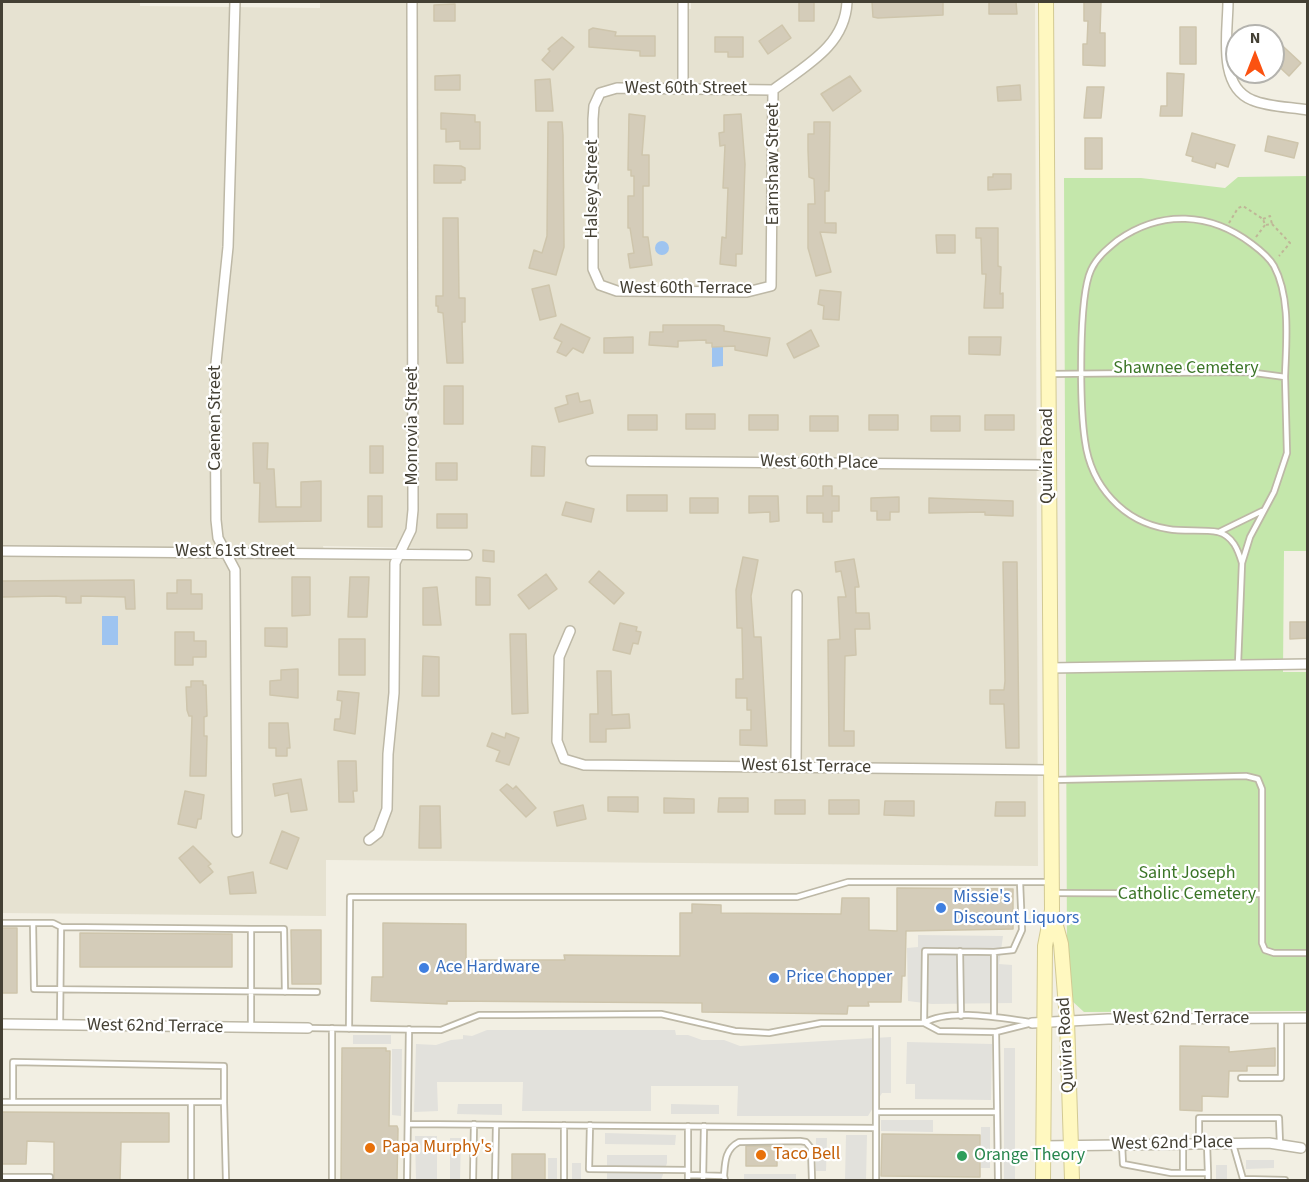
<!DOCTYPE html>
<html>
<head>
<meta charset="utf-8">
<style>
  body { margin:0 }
  #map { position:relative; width:1309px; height:1182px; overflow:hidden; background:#f2efe3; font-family:"Source Sans 3",sans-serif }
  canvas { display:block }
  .frame { position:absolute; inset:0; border:3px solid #444034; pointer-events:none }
  .north { position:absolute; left:1225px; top:24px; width:60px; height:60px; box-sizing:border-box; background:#fff; border:2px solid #b4b3ae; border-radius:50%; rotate:0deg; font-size:16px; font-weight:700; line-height:24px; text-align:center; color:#444034 }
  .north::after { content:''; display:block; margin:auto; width:21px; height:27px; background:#fb5211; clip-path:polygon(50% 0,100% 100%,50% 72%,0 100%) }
</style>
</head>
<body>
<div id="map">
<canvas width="1309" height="1182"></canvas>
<div class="frame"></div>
<div class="north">N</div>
</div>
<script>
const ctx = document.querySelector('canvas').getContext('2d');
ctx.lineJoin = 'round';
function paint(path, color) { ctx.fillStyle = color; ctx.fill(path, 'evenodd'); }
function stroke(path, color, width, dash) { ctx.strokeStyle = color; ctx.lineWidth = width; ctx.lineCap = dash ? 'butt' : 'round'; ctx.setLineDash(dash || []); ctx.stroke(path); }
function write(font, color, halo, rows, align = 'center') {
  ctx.font = font + ' "Source Sans 3",sans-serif'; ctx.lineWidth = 4.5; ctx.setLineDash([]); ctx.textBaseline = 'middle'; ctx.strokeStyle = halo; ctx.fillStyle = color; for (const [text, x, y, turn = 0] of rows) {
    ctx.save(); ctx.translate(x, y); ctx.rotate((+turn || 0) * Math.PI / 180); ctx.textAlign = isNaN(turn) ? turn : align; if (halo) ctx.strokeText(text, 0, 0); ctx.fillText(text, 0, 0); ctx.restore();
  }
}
paint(new Path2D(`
  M2,2H140V6L320,8V2H678L679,9H691V2H1035L1038,866L326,860V916L2,913ZM323,546L420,548L421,559L325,557Z`), '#e6e2d1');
paint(new Path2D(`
  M1307,176L1308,551H1284L1283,672H1307V1011L1084,1012L1071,1000L1067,951L1064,178H1141L1225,188L1238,177Z`), '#c4e7ab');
paint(new Path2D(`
  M918,935L1003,936L999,964L1012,965V1003L932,1004L908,1001L907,948L918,947Z
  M487,1030H675L676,1035H688L702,1040H724L740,1046L891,1037V1093H882L868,1116H737L738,1086H651V1111H522L523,1082H437L438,1111L414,1112L416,1044L436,1045L451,1040L463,1039V1035L472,1036Z
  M353,1035H391V1044H353Z
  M907,1042L992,1044L991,1100L915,1099V1084H906Z
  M1004,1048H1015V1180H1004Z
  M392,1049H402L401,1116L392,1115Z
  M458,1104H502V1115L457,1114Z
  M671,1104L719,1105V1114H671Z
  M881,1120H933V1132L881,1131Z
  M981,1127H990V1168H981Z
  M605,1133L676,1135L675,1145L605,1144Z
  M846,1135H867L866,1180H845Z
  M415,1136H437V1180H416Z
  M450,1138H461L460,1180H450Z
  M816,1138H827L826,1171H816Z
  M607,1155H667V1163L661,1180H607Z
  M548,1158H557V1180H548Z
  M1246,1160H1274V1168L1246,1169Z
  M572,1163H581V1180H572Z
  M1216,1165H1227V1180H1216Z
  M744,1174H796V1180H744Z`), '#e2e1dc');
paint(new Path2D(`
  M655 248a7 7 0 1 1 14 0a7 7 0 1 1-14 0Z
  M712,347H723V366L712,367Z
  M102,616H118V645H102Z`), '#9ec4f0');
const building = new Path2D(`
  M799,2H814V21H799Z
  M872,2H943V15L878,18L873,17Z
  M989,2H1016L1017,14H989Z
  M1084,2H1101L1100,33H1105V66L1083,65V44H1087L1088,21H1084Z
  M455,4V21H434V5Z
  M782,25L791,38L768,54L759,41Z
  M1180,27H1196V64H1180Z
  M593,28L616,32L615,36H655V56H640V51L589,47V30Z
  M562,37L574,47L553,70L542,60L550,51L548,49Z
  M715,37H743V57H728V52H715Z
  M1273,37L1301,63L1289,76L1273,61Z
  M1167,73L1184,74L1182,116H1160L1161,106H1167Z
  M460,75V90H435V76Z
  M850,76L861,91L833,111L821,94Z
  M550,79L553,111H536L535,80Z
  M1020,85L1021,100L998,101L997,87Z
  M1087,87H1104L1101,118H1084Z
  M441,113L475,115V122H480V149H460V141L446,142V129H441Z
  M629,114L645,116L642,155H649V186H643V237H648L652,265L630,268L628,254L634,253L630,228H628V196H634V176H631V170H628Z
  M741,114L745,164L742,254H736V266L720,264L722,237L726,238L728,188H723L725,145L720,146L719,133L724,132V115Z
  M548,122H562L563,135L564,247L556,275L529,268L534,250L542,253L547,236Z
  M814,122H830L829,191H825V223H836V233L820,232L831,272L816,276L808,248V204H815L814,179L809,177L808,150V134H814Z
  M1192,133L1235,145L1228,167L1216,163L1215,168L1192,161L1193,157L1186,155Z
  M1268,136L1298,143L1294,158L1265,151Z
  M1085,138H1102V169H1085Z
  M434,165L461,166L465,168V180H461V183H434Z
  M993,174H1011V189L988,190V177H993Z
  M443,218H458L459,298H465V322H462L463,363H447L443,313L438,312V306H436V296H443Z
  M976,228H998V266L1001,267L1000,294L1003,293V308H984L986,274H982L981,238H976Z
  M936,235H955V253H937Z
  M549,285L556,316L540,320L532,289Z
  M820,290L841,292L839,320L823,319L824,306L818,304Z
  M561,324L590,338L583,353L573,348L566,356L557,352L562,342L554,338Z
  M663,325H719L724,326V331L770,338L767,356L735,350V346L712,347V343H706V340L678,341V347L649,345L650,332H663Z
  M811,330L819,346L794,358L787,344Z
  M633,337V353H604V338Z
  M969,337H1001L1000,355L969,354Z
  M444,386H463V424H444Z
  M578,393L580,402L590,400L593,413L559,422L555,408L568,404L566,396Z
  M686,414H715V429H686Z
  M628,415H657V430H628Z
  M749,415H778V430H749Z
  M869,415H898V430H869Z
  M985,415H1014V430H985Z
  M810,416H838V431H810Z
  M931,416H960V431H931Z
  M253,443H268L267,469H274L276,507H301V482L321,481V521L259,522L260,483H254Z
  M370,446H383V473H370Z
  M532,446L545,447L544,476H531Z
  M436,463H457V480H436Z
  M823,486H832V496H839V511H832V522H823V513H807V496H823Z
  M627,495H667V511H627Z
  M368,496H382V527H368Z
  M749,496H778L779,521L770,522V512L749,513Z
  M899,497V512H890V520H877V511H871V498Z
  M690,498H718V513H690Z
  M929,498L1013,501V516L985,515V512L929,513Z
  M566,502L594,509L591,522L562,515Z
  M437,514H467V528H437Z
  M483,550L494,551V562L483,561Z
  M743,557L758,560L751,596L754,637H761L767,746L740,745V730H751V710H747V698H736V679H743L742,628H737L736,590Z
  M854,559L859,587H855L856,613H869L870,629H855L856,655L845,656L844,731H854V746H829L828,640L840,639L838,597H846L841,571L836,572L835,562Z
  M1003,562H1017L1019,748H1006L1004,704H990V690H1004L1005,681Z
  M599,571L624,593L614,604L589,582Z
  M546,574L557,589L529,609L518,595Z
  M292,577H310V615L292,616Z
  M350,577H369L367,617H348Z
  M476,577L490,578V605H476Z
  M134,580L135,609H126L125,597L81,596V603H66V597L56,596L2,597V581Z
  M177,580H191V594H202V609H167V593H177Z
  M437,587L441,625H423V588Z
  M1290,622H1308V638L1290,639Z
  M620,623L637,627L636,631L641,632L638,644L633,643L630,654L613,650Z
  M265,628H287V647L265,646Z
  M175,632H194V641H206V657H193V665H175Z
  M510,634H526L528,713L512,714Z
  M339,639H365V675H339Z
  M423,656L439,657V696H422Z
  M298,669V698L270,695V681L281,680V670Z
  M597,671H611L612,715L629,714L630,728L606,729V742H590V714H598Z
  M191,681H203V685H206L207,716L204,717V736H207L206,776H190L192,716H189L187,710L186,687H191Z
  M338,691L359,693L355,734L334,730L335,719H340L342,701L337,700Z
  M269,723H288L290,748H287V756H276V748H269Z
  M492,733L505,738L506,733L519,738L509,765L496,761L500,751L487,746Z
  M338,761H356L357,791H353L354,802H339Z
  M301,779L307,810L291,812L288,793L275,796L273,784Z
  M507,784L513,789L516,786L536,808L526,817L500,790Z
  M185,791L204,795L201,819H198L196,828L178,824Z
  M608,797H638V812L608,811Z
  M664,798L694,799V813H664Z
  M719,798H748V812H718Z
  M775,800H805V814H775Z
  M829,800H859V814H829Z
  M885,801H914V816L884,815Z
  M996,802H1025V816H995Z
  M583,805L586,819L557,826L554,812Z
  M420,806H440L441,848H419Z
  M282,831L299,838L287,869L270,863Z
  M193,846L211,864L208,866L213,872L200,883L179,858Z
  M253,872L256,893L230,894L228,877Z
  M897,888L1013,889V929L906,931L905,976H902L901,1002H868L869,1006H848L847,1014L702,1012V1003L447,1001V1004L371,1001L372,977H383V923L466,924V960H565L564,955L680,956V913H692V904L721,905V913L841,914L842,898H869V930L897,931Z
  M2,928H17V993H2Z
  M291,930H321V984H292Z
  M80,933L232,934V967H80Z
  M1180,1046L1229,1047V1052L1275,1048V1066H1247V1071H1229L1228,1097L1202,1096V1111L1180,1110Z
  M342,1048H386V1051H390L389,1126H397L398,1129L397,1180H341Z
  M2,1112L169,1113V1142H121L120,1180H54V1142L27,1141L26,1164H2Z
  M882,1134L980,1135V1177L881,1176Z
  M746,1146H777V1166H746Z
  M512,1154H545V1180H512Z`);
paint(building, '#d4ccb9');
stroke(building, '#cec5ac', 1.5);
const service = new Path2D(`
  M1050,374L1248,372L1285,377L1287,453L1274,492L1250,537L1242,563L1238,664
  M1219,532L1262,511
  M1242,563C1238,550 1233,536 1218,532C1203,529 1184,532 1168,529C1123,522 1091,486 1085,441C1080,408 1078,298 1091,270C1097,257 1107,249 1118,240C1161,210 1210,212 1252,244C1260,250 1269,257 1274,266C1291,298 1286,343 1285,377
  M1052,780L1246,776L1258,779L1262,789V894
  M1054,893L1262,894V943L1265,950L1274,953H1308
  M2,923H53L61,927L60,1026
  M33,923L34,989L317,992
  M61,927L251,929V1027
  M251,929H284L285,992
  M960,951L961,1016
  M994,1017V952L1013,950L1022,930L1020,882
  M924,1023L925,951L994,952
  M924,1023C950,1008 1000,1018 1030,1022
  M308,1028L441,1030L479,1015H515L661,1014L735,1031L769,1033L821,1023H924L939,1031L996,1032L1032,1023
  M332,1028V1180
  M349,1029L350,897H797L848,882H1049
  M996,1032L998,1180
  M1241,1078H1281V1019
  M2,1102H191V1180
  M13,1102V1062L224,1066V1102
  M191,1102H224L226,1180
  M876,1112H997
  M408,1124L876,1128V1023
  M564,1125V1180
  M590,1125L589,1169L688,1170
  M688,1126V1180
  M1183,1144V1173
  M1199,1144V1118H1279L1280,1144
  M1207,1144L1208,1173
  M1233,1144L1243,1179L1285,1180
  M1122,1145L1123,1164L1171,1173H1208V1180
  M688,1175L724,1176L725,1180
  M724,1176C725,1162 725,1149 739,1142L800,1141L806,1142L811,1148L812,1180
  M2,1177H50
  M407,1180L409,1029
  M473,1180L474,1124
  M495,1180L496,1125
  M703,1180L704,1126
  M876,1180V1128`);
const minor = new Path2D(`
  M235,2L228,247L215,373L216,520L218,538L235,570L237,832
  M683,2V88
  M1228,2C1228,31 1217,86 1252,100C1268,107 1290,107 1308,110
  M617,88L773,90L771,286L747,292L617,291L600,285L593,269V119L594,106L600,93Z
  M773,90C805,66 845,46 847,2
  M591,461L1048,465
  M2,551L467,555
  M570,631L559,657L557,741L564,759L584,765L1050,770
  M1049,668L1308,664
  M796,767L797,595
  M369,840L378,833L387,809L388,754L394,693L395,563L411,530L413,510L412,2
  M1032,1023L1108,1019L1308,1018
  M2,1024L308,1028
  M1043,1146L1269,1143L1301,1148`);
const secondary = new Path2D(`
  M1053,915L1061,944L1067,1020L1072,1180
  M1043,1180L1045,946L1052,910L1046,2`);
stroke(service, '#bdb8a6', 8);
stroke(minor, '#bdb8a6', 12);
stroke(secondary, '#d3ca93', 16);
stroke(new Path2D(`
  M1263,219L1270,216L1272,224
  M1229,223L1238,208L1243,206L1263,219L1265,225L1272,224L1290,243L1279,256
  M1256,237L1265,225`), '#bfb697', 2, [3, 3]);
stroke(service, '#fff', 4.5);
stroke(minor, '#fff', 9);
stroke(secondary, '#fff8c0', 14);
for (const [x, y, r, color] of [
  [941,908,6,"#3f7fe0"],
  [424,968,6,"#3f7fe0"],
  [774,978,6,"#3f7fe0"],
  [370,1148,6,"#e8710a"],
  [761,1155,6,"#e8710a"],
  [962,1156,6,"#2e9e5b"]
]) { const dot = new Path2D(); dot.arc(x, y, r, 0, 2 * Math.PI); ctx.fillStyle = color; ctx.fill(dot); stroke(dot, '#fff', 2); }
write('18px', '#444034', '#fff', [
  ["West 60th Street",686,89],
  ["Earnshaw Street",774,164,-90],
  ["Halsey Street",593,189,-90],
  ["West 60th Terrace",686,289],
  ["Caenen Street",216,418,-90],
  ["Monrovia Street",413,426,-90],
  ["Quivira Road",1048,456,-90],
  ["West 60th Place",819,463,1],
  ["West 61st Street",235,552],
  ["West 61st Terrace",806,767,1],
  ["West 62nd Terrace",1181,1019],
  ["West 62nd Terrace",155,1027,1],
  ["Quivira Road",1067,1045,-93],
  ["West 62nd Place",1172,1144,-1]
]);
write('18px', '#3b7527', '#fff', [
  ["Shawnee Cemetery",1186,369],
  ["Saint Joseph",1187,874],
  ["Catholic Cemetery",1187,895]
]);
write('18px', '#366cbe', '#fff', [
  ["Missie's",953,898],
  ["Discount Liquors",953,919],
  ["Ace Hardware",436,968],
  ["Price Chopper",786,978]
], 'left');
write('18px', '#c56008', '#fff', [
  ["Papa Murphy's",382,1148],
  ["Taco Bell",773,1155]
], 'left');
write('18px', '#27864d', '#fff', [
  ["Orange Theory",974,1156]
], 'left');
</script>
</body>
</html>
